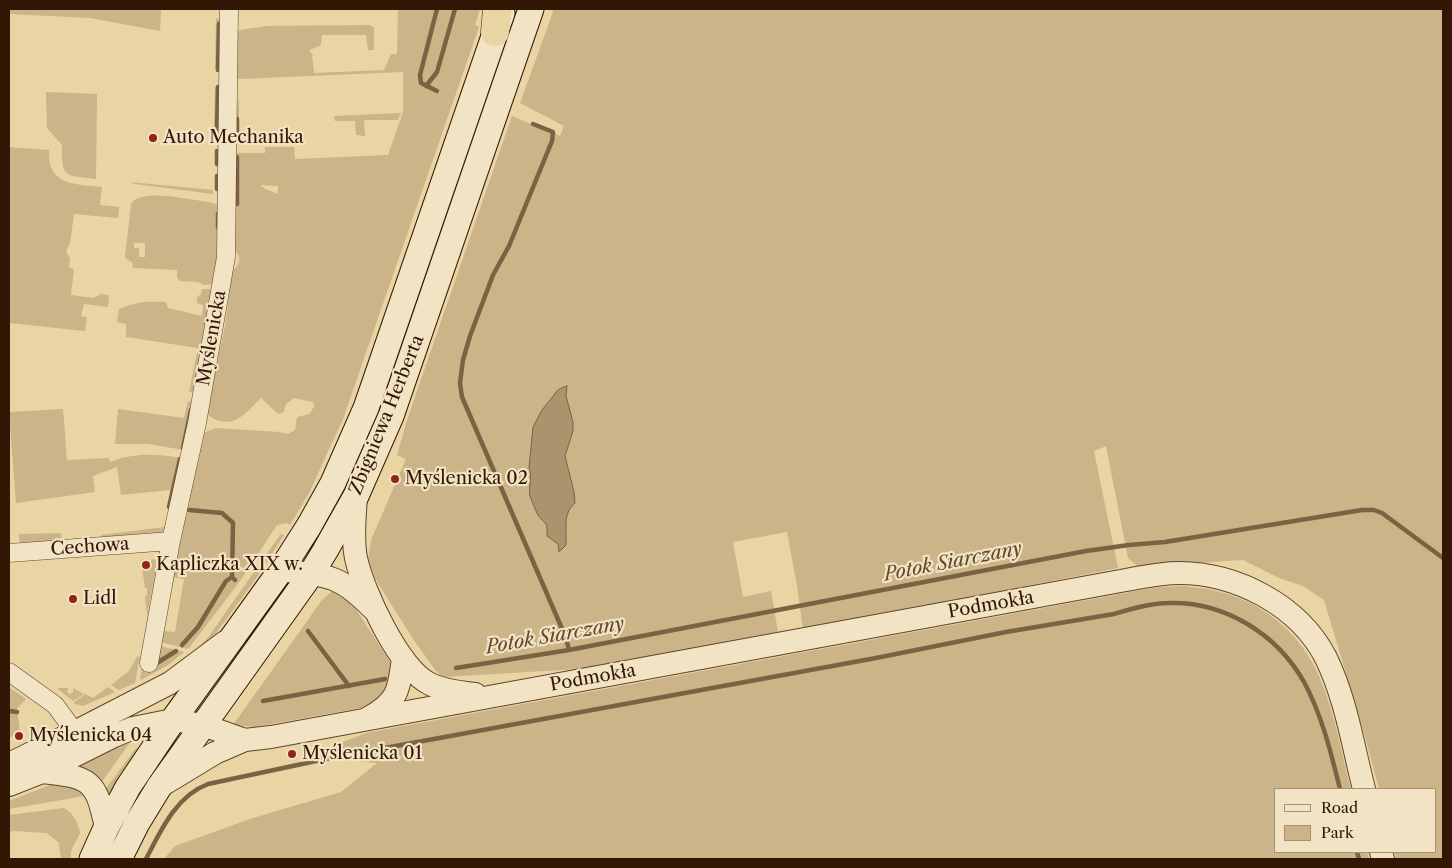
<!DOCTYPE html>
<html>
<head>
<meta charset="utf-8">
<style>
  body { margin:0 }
  #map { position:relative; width:1452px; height:868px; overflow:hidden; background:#e9d4a3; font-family:"Libre Caslon Text",serif }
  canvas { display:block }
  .frame { position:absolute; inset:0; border:10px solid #331705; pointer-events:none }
  .legend { position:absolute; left:1274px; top:788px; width:162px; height:65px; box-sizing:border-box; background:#f1e3c3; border:1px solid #a59177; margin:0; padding:6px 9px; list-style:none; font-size:15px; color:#331705 }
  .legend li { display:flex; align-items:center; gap:10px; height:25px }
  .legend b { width:25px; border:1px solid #a59177 }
</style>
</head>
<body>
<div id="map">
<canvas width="1452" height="868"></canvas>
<div class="frame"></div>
<ul class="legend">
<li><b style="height:6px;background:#f1e3c3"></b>Road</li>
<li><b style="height:14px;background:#cab488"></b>Park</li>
</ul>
</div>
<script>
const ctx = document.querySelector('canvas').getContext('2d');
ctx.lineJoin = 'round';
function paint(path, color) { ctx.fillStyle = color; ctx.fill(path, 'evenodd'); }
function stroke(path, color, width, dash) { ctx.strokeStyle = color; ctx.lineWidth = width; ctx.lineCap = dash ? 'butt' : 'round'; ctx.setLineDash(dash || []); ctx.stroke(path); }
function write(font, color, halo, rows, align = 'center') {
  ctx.font = font + ' "Libre Caslon Text",serif'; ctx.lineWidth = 4.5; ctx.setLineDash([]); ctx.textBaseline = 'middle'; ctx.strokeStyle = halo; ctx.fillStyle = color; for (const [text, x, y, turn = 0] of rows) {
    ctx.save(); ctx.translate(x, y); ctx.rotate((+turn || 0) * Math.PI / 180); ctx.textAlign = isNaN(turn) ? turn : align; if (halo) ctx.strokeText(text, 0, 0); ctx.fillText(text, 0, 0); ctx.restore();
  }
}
paint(new Path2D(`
  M9,9H161L160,31L90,18L9,14Z
  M398,9H480L475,25L479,27L343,419L309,493L290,525L287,523L277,525L240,581L189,648L187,649L161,642L164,631L175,632L184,579L173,577L184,518H186L190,502L187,501L203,433L216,428L279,432L288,434L295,430L297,417L309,414L314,407L313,402L294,398L286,404L284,412L278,414L261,398C244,414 234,431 209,416L207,411L225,326L232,271C241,265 242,257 234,250V153H265V147H294L295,159L388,155L403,112V72L239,79L235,76V35L240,30L266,26L370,25L374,28V50H368L366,35H322L321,45L310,50V53H312L314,73L384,70L391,54H397ZM260,185L278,186V194L265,189Z
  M554,9H1443V859H1396L1395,852H1436V789H1379L1365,737L1324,600L1303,586L1279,578L1243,560L1138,567L1128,558L1106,446L1094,451L1118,568L803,630L797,586L787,532L733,542L743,597L771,591L778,632L579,669L443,677L436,671L413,639L374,577L368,560L371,540L406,459L397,455L407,420L512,116L560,136L564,126L520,103Z
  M216,18L222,21L220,70H215Z
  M215,87H221L220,129H214Z
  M46,92L97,94L96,179C65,175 61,179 62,145L47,128Z
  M239,98V141H234V115L237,111Z
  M401,113L398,120H364L365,136L356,135L355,121H335L334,116Z
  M9,147L49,150C47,186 75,184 102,187L100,205L119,207L118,218L74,214L70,243L66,251L70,259L69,268L74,269L71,295L93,298L101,294L109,295L108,307L84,304L81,316L87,317L85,331L9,323Z
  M129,182L213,190V194L135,184Z
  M168,196L209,202L219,205L221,234L214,284L204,285L198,282L180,281L177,278V270L133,268L132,262L128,260L125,257L131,204C136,194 157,195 168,196ZM134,243H145V257H139V248H134Z
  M202,289H208L216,293L197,391L189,392L198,348L126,337V324L117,322L119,309C135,302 148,301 166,302L168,308L202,316L203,305L197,303V297L201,294Z
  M188,401L195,402L184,450L148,444H115L118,409L184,418Z
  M63,409L67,460L108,458L111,462C133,452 158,454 182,458L173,503L169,504L170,490L121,495L117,467L93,476L95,492L16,503L9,412Z
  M167,515L171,517L165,532L162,534L101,539V535L165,527Z
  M61,533L62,542L20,545L19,534Z
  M282,534L284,535L257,577L209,643L167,674L199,647L209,636L280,535Z
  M146,559L144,566L147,568L152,559L156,560L157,564L147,616L145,596H147V588H145L141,560Z
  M1185,586C1195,588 1206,588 1216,591C1258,600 1296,629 1315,668C1333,703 1341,751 1351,789H1276V852H1367L1369,859H164L175,846L253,818L341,792L377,763L356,761L351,754L320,760L318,752L366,733L1158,587Z
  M333,590L352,603L390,662L391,667L386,693L366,707L254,727L233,725L322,600Z
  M160,646L184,652L168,665L141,680L140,679L142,668L148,669Z
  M140,656L135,683L119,690L111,685L129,671L137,657Z
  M9,687L26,699L17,708L20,733L9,738Z
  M108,687L115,692L83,706L73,703L85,694L93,698Z
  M57,688H68L67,692L69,694L73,693V688L84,694L73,701Z
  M129,740V744L101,783L77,767Z
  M136,748L138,749L108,795L104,791Z
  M65,779L90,791L83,796L73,798L9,809V801Z
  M64,808C74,814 77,821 80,833L71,851V859H61L59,843L47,833L14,831L9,832V815Z`), '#cab488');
const water = new Path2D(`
  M567,386L566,396L573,422V431L565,456L574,492L575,503C562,514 567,530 566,545L559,552L558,544L547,536C548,521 545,525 538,515C535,509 532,502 530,496C528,486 533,476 529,468L533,427L542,410L558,390Z`);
paint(water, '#ab946d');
stroke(water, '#7b6243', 1);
stroke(new Path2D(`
  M218,70L219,24
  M426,86L437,72L455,9
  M437,91L421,83L420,75L437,9
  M533,124L553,132L552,141L509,246L493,275L470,336L463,360L460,383L462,397L566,638L569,650
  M217,129L218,87
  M237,141V119
  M217,164V151
  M217,176V189
  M237,204V157
  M218,214V227
  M183,448L191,410
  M169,507L180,459
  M189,510L222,513L233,523L232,577L235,580
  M308,631L349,686
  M182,645L198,627L226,581L232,577
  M157,663L176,651
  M456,668L569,650L1086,551L1129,545L1165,542L1362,510H1374L1382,513L1443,558
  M263,701L385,679
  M9,711L17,712
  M352,754L876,658L1006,632L1114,614C1131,609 1151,603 1169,603C1224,601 1277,634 1304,682C1322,715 1331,753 1340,789
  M1357,852L1359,859
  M146,859C161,830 176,796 208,784L335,757`), '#7b6243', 4.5);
const minor = new Path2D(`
  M9,553L171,541
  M149,663L171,541L197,423L226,257L229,9
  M9,672L55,705L75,732`);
const tertiary = new Path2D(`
  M356,496C355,516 352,538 356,558C363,591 399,669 430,684C444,691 460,692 475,694
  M281,570C327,576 339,574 372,608
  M368,718C398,702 399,690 403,658
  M9,764L75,732L170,683L225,642
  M42,772C90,777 96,779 106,828
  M9,785L42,772L114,736L133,728L173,720L203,725L245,740L271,737L1126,580C1143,577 1161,573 1179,573C1236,573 1299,605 1326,658C1346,699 1353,746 1364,789
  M159,787L215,753L245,740
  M1381,852L1383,859`);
const secondary = new Path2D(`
  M92,859L106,828L128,787L173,720L281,570L309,526L333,483L366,408L502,13
  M119,859L137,823L159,787L311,574L325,551L356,496L391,416L531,9`);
const motorway = new Path2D(`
  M495,32L497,9`);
stroke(minor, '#60462c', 19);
stroke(tertiary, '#60462c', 24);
stroke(secondary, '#331705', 27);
stroke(motorway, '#331705', 29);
stroke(minor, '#f1e3c3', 18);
stroke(tertiary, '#f1e3c3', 22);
stroke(secondary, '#f1e3c3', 25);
stroke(motorway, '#e9d4a3', 28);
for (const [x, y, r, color] of [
  [153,138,5,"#8f2418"],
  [395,479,5,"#8f2418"],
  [146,565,5,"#8f2418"],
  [73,599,5,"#8f2418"],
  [19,736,5,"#8f2418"],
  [292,754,5,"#8f2418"]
]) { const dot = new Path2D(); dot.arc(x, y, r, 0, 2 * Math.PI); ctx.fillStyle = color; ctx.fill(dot); stroke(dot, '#f1e3c3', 2); }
write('18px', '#331705', '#f1e3c3', [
  ["Auto Mechanika",163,138],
  ["Myślenicka 02",405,479],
  ["Kapliczka XIX w.",156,565],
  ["Lidl",83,599],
  ["Myślenicka 04",29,736],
  ["Myślenicka 01",302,754]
], 'left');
write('18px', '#331705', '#f1e3c3', [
  ["Myślenicka",212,338,-80],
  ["Zbigniewa Herberta",387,415,-68],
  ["Cechowa",90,547,-4],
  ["Podmokła",991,605,-10],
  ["Podmokła",593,678,-10]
]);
write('italic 19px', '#63492f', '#f1e3c3', [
  ["Potok Siarczany",953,562,-11],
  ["Potok Siarczany",555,636,-10]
]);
</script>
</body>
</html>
